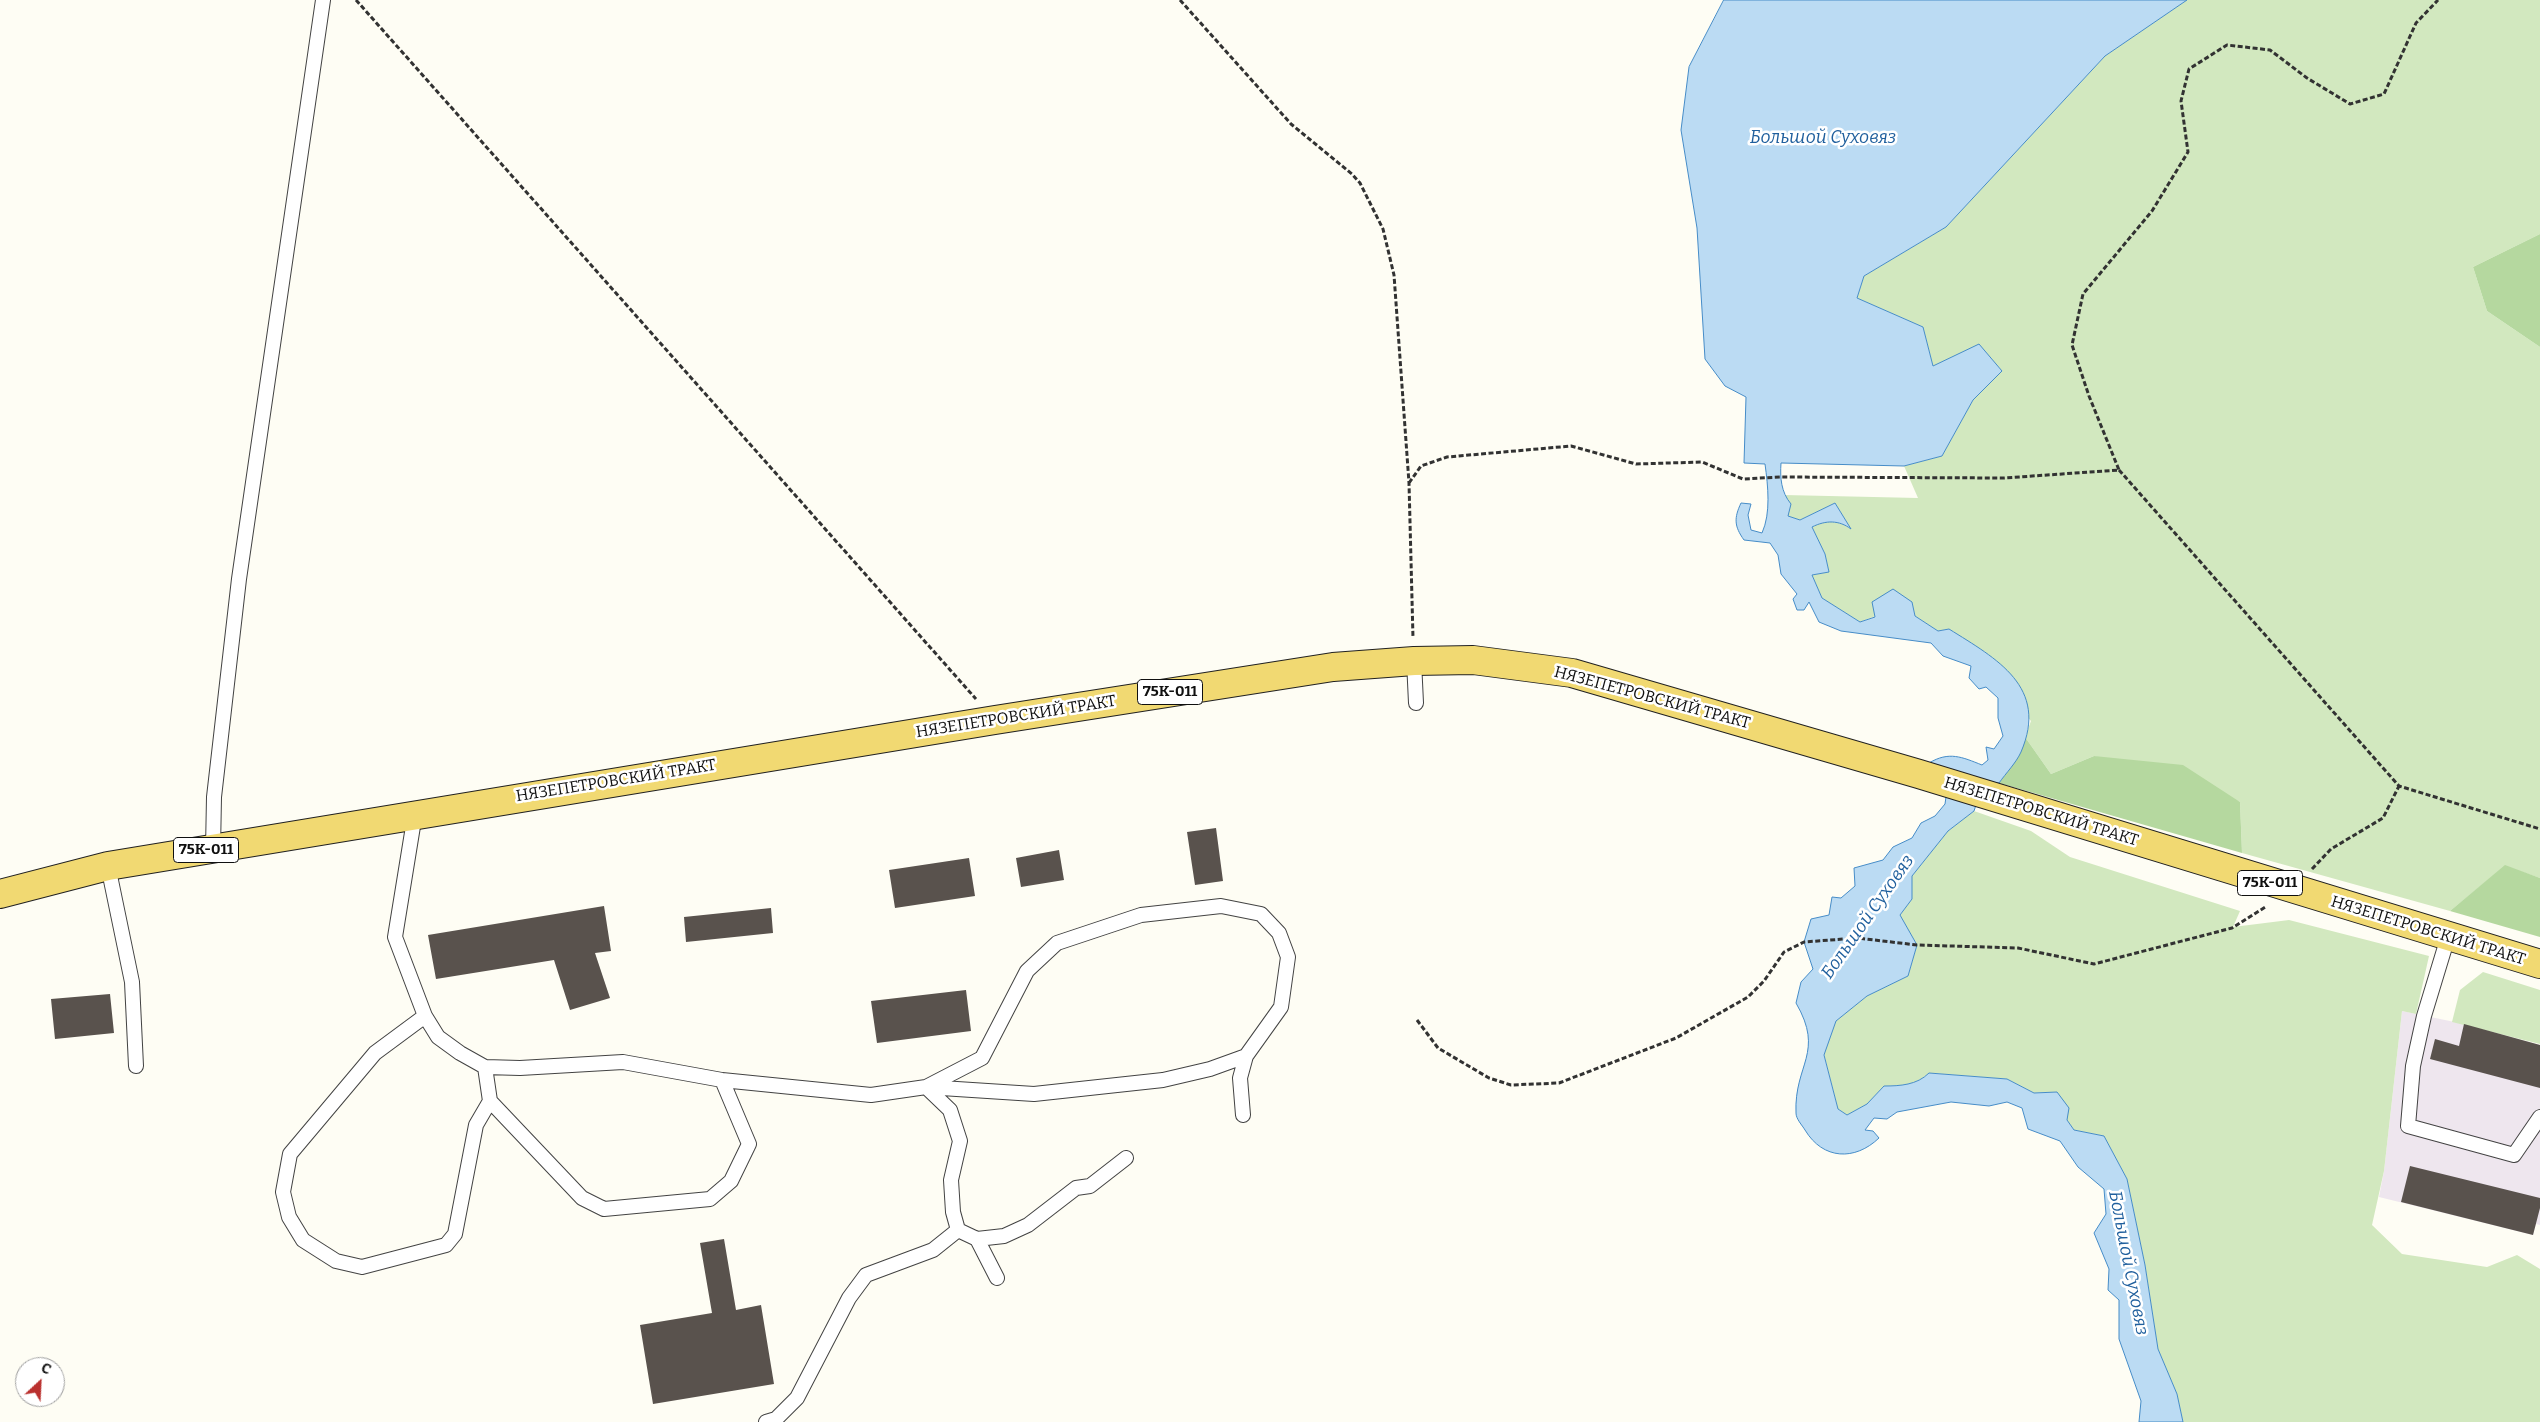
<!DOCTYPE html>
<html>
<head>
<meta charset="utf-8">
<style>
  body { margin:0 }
  #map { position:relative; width:2540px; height:1422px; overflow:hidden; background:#fefdf4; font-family:Bitter,serif }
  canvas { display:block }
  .north { position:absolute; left:15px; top:1357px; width:50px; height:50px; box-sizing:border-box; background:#fff; border:1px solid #9f9f9f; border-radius:50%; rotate:25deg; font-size:14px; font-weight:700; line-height:20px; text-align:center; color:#101010 }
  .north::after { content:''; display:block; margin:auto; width:18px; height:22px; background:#ba302e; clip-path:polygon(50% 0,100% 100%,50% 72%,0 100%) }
</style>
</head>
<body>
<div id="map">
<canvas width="2540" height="1422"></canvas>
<div class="north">С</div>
</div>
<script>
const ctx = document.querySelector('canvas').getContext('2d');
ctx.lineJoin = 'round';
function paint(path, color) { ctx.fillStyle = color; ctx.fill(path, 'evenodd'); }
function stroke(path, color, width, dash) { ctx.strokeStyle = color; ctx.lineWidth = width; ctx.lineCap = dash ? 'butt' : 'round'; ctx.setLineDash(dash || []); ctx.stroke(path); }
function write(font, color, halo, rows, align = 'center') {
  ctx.font = font + ' Bitter,serif'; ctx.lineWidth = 5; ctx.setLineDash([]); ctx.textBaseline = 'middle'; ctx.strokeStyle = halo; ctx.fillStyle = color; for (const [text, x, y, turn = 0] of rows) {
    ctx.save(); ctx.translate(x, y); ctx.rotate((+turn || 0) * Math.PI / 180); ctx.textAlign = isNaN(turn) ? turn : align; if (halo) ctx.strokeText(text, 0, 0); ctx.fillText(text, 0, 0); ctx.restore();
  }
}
paint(new Path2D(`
  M2402,1011L2464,1024L2540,1045V1225L2536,1224L2533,1235L2379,1197L2384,1171Z`), '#eee6ee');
paint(new Path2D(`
  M2187,0H2540V234L2473,267L2487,311L2540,347V878L2505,866L2450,911L2242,853L2240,802L2094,756L2051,774L2025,737L2031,721L1949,629L1938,631L1915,616L1912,602L1860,622L1822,598L1812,575L1829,572L1825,554L1812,527C1825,520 1838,520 1850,528L1835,503L1800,520L1787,516L1784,495L1918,498L1904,466L1942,456L1973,400L2002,371L1979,345L1933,366L1923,327L1857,298L1864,276L1946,227L2105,56Z
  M1974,811L2031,831L2070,857L2240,911L2233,927L2289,920L2429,956L2416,1014L2402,1011L2384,1171L2372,1225L2402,1254L2487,1267L2517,1255L2540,1269V1422H2183L2177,1394L2158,1349L2145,1265L2127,1179L2104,1136L2074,1130L2067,1120L2057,1092L2034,1093L2007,1079L1929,1073C1917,1085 1900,1086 1884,1086L1867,1104L1847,1115L1838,1109L1824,1054L1836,1021L1867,996L1908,976L1917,945L1900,915L1912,899V876L1948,831Z
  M2483,972L2540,990V1044L2452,1022L2460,990Z`), '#d2e8bf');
paint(new Path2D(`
  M2540,234V347L2487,311L2473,267Z
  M2025,737L2051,774L2094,756L2183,765L2240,802L2242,853L1999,783L2020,753Z
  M2505,865L2540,878V937L2450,911Z`), '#b5d89f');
const water = new Path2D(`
  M1724,0H2187L2105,56L1946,227L1864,276L1857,298L1923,327L1933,366L1979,344L2002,371L1973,400L1942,456L1904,466L1781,463C1780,478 1781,492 1791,504L1788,516L1800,520L1835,503L1851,529C1839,520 1826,520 1812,527L1825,554L1829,572L1812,575L1822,598L1860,622L1875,617L1872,602L1893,589L1912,602L1915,616L1938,631L1949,629C1997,659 2049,687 2021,752C2016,763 2006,773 1999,783L1984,781L1974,811L1948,831L1912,876V899L1900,915L1917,945L1908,976L1867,996L1836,1021L1824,1055L1838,1109L1847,1115L1867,1104L1884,1086C1900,1086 1917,1085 1929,1073L2007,1079L2034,1093L2057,1092L2069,1108L2067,1120L2074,1130L2104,1136L2127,1179L2145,1265L2158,1349L2177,1394L2183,1422H2139L2141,1401L2119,1339V1300L2108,1290L2109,1269L2094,1233L2106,1214L2104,1189L2078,1167L2060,1141L2028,1129L2022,1108L2007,1102L1989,1106L1951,1102L1897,1112L1887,1119L1874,1118L1865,1130L1873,1131L1879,1138C1855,1161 1823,1160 1805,1130C1802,1125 1796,1119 1796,1113C1794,1064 1825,1053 1796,1003L1801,982L1813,969L1804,942L1811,919L1829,915L1832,897L1841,898L1855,886L1854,868L1883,860L1893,847L1912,838L1921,823L1935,816L1945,804L1949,775L1929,763C1949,751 1962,757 1982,765L1988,760L1986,747L1994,749L2003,736L1998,718V698L1986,687L1979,689L1969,678L1971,666L1943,656L1931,643L1841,631L1819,622L1809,602L1804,610H1797L1793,599L1797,594L1781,574L1778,555L1770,543L1744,540C1734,526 1734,518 1741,503L1751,504L1748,515L1751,530L1762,533C1771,513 1768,486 1765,464L1744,463L1746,397L1725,386L1705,359L1697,228L1681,130L1689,67Z`);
paint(water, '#bbdbf3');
stroke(water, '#468cc7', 1);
paint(new Path2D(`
  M1216,828L1223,881L1195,885L1187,832Z
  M1059,850L1064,880L1021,887L1016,858Z
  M969,858L975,896L895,908L889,870Z
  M604,906L611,951L595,953L610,998L570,1010L554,960L436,979L428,935Z
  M771,908L773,933L686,942L684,917Z
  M966,990L971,1031L877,1043L871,1001Z
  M110,994L114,1033L55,1039L51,999Z
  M2464,1024L2540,1045V1088L2430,1059L2435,1039L2459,1046Z
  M2410,1166L2540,1198V1208L2533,1235L2401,1202Z
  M724,1239L736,1310L761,1305L774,1384L653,1404L640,1325L712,1313L700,1243Z`), '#59524d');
const service = new Path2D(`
  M1414,661L1416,703
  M415,814L395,937L425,1016L438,1037L460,1053L485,1067L520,1068L623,1062L722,1080L871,1095L926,1087L1034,1094L1163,1080L1210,1069L1246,1056
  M213,849L214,797L239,579L323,0
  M108,866L132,982L136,1066
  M2448,937L2424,1016L2413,1066L2408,1126L2514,1155L2540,1117
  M425,1016L375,1053L290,1154L283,1192L289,1217L303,1240L336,1261L362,1267L446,1245L455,1234L476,1125L490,1101
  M485,1067L490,1101L582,1198L604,1209L710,1199L731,1181L749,1144L722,1080
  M1126,1158L1090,1186L1076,1188L1028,1225L1004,1236L977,1239L958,1230L953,1212L951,1180L960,1141L950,1110L926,1087L982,1058L1027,971L1057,943L1141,915L1221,906L1261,914L1279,933L1288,957L1281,1007L1246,1056L1240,1078L1243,1115
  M977,1239L997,1278
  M766,1422L776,1419L797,1398L849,1298L866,1275L933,1250L958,1230`);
const primary = new Path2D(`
  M0,894L108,866L995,720L1333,667L1414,661L1473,660L1572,673L1919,774L2540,964`);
stroke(service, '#434343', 16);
stroke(primary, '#212121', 30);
stroke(new Path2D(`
  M356,0L976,699
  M1180,0L1291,124L1352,174L1360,183L1383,229L1394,275L1409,483L1413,638
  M2119,470L2399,786L2540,829
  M1409,483L1421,466L1447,457L1571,446L1636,464L1702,462L1743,479L1780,477L2004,478L2119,470L2089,396L2072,345L2083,294L2152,211L2188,152L2181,101L2189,69L2227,45L2270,50L2307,78L2350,104L2384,94L2416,23L2438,0
  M2312,869L2331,849L2383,818L2399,786
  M1417,1020L1438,1048L1489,1078L1511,1085L1559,1083L1676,1038L1748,997L1764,981L1784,952L1804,942L1857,938L1917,945L2018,948L2094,964L2232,928L2267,906`), '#323232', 3, [5, 2.5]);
stroke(service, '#fff', 14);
stroke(primary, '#f1d972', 28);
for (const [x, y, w] of [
  [1170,692,65],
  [206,850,65],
  [2270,883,65]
]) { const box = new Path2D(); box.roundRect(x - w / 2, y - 12.5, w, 25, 4); ctx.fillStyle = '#fff'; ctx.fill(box); stroke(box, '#101010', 1); }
write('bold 15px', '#101010', null, [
  ["75К-011",1170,692],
  ["75К-011",206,850],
  ["75К-011",2270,883]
]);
write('16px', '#101010', '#fff', [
  ["НЯЗЕПЕТРОВСКИЙ ТРАКТ",1652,698,15],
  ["НЯЗЕПЕТРОВСКИЙ ТРАКТ",1016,717,-9],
  ["НЯЗЕПЕТРОВСКИЙ ТРАКТ",616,781,-9],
  ["НЯЗЕПЕТРОВСКИЙ ТРАКТ",2041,812,17],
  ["НЯЗЕПЕТРОВСКИЙ ТРАКТ",2428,931,17]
]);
write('italic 18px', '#1f5f9d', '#fff', [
  ["Большой Суховяз",1823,138],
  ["Большой Суховяз",1868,917,-55],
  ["Большой Суховяз",2128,1263,79]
]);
</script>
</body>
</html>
